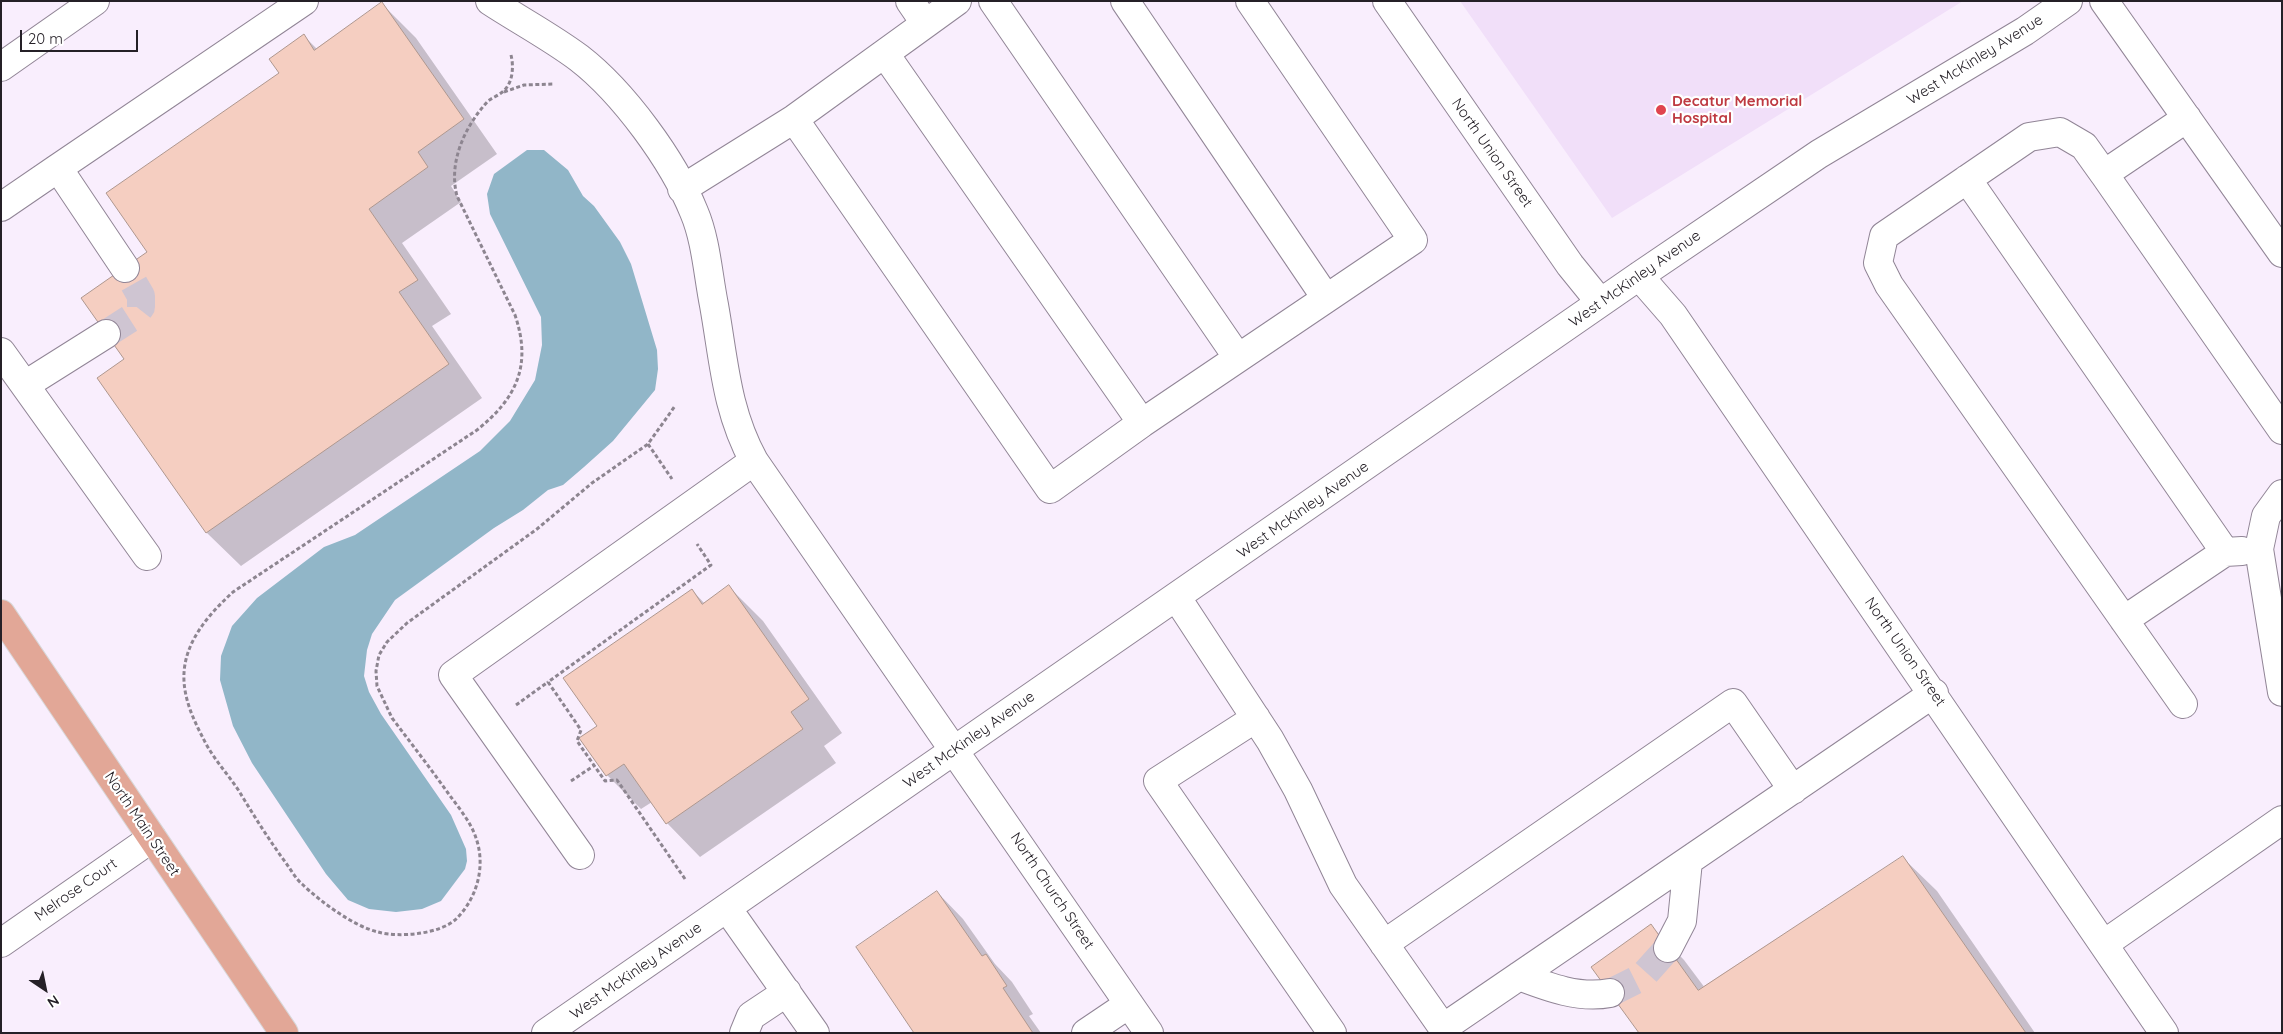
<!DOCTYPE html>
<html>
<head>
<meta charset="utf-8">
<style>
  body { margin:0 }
  #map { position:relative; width:2283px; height:1034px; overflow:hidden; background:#f9eefd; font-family:Quicksand,sans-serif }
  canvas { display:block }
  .frame { position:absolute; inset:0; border:2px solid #252027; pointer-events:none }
  .north { position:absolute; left:20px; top:964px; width:50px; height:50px; -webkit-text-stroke:4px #fff; paint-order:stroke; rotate:146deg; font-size:14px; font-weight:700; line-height:20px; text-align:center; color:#252027 }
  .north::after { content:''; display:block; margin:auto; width:18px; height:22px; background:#252027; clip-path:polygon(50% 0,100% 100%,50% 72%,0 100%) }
  .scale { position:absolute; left:20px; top:30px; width:118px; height:22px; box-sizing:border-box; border:2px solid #252027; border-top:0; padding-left:6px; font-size:15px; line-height:18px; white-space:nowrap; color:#252027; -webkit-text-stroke:4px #fff; paint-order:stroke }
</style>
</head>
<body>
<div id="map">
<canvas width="2283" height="1034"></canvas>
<div class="frame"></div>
<div class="north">N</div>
<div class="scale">20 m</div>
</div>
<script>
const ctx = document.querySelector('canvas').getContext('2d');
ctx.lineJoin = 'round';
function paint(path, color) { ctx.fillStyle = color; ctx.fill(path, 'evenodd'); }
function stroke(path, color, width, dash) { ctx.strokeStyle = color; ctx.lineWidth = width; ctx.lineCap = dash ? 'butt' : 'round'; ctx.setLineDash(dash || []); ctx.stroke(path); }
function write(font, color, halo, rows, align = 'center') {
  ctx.font = font + ' Quicksand,sans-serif'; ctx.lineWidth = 4.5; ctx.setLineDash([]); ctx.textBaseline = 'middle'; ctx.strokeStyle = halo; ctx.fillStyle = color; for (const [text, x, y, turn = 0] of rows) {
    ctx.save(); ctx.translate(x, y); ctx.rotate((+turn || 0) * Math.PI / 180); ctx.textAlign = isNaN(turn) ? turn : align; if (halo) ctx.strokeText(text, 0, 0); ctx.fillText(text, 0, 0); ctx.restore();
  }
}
paint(new Path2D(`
  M1460,1H1963L1612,218Z`), '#f1dff9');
paint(new Path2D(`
  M527,150H544L568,170L583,196L594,206L620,242L631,264L657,350L658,369L655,390L613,441L584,467L563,485L548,490L523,510L494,528L395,600L372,634L367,650L364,676L369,692L381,714L451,815L466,849L467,861L465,869L441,901L422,909L396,912L369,909L348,900L326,874L252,763L233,726L220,680L221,656L232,626L257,598L324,547L355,535L480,451L510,421L535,380L542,345L541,317L490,214L487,194L494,174Z`), '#91b6c8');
paint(new Path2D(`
  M382,4L416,38L497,154L451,186L461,202L402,243L451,314L432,326L482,398L241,566L207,533L99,378L125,360L149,252L281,73L304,36L317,49Z
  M729,587L763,621L842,733L824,746L836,763L700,857L667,823L652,802L641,809L607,775L581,738L598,726L692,590L705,604Z
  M1903,858L1937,891L2035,1033H1641L1651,926L1684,960L1705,988Z
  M937,892L963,919L995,964L1012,982L1033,1014L1029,1016L1041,1033H916Z`), '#0003');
const building = new Path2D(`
  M382,2L464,119L418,152L428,167L369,209L418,280L399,292L449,364L206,533L97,378L124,359L81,298L147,252L106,193L279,73L269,59L304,34L314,50Z
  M729,585L809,699L791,712L803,729L666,824L624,764L606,776L579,738L597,726L563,678L692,589L702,604Z
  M1903,856L2026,1033H1639L1591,967L1651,924L1698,990Z
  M937,891L982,956L986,954L1007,986L1003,988L1033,1033H914L856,947Z`);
paint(building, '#f5cec1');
stroke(building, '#ae978f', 1);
stroke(new Path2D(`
  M106,334L134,316L141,307V296L125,268
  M1610,993L1642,977L1668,948`), '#cfc5d2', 28, [28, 14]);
const minor = new Path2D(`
  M490,1C519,20 551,37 579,58C623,92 673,160 694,212C706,240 708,275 714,305C724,361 726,410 754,461L1149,1033
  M910,1L925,23
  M993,1L1238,358
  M1125,1L1326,298
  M1387,1L1570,265L1600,302
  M2104,1L2282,253
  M885,54L1142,423
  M1,67L95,1
  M2187,118L2104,174L2282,430
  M794,119L1050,489L1142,423L1413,240L1250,1
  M2104,174L2084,146L2060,132L2029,137L1884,236L1878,263L1889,285L2183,704
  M1967,179L2225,552
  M682,189L794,119L957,1
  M1,207L58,168
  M125,268L58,168L304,1
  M1639,276L1673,315L2164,1033
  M1,352L147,556
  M25,385L106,334
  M2282,494L2266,516L2259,549L2282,692
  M1177,598L1270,740L1298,790L1343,885L1443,1028L1934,693
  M2124,620L2225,552L2242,551
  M1256,718L1158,781L1332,1033
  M580,855L453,675L754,461
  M727,908L815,1033
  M1,943L152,838
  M1384,944L1733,703L1793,790
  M2104,944L2282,820
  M1668,948L1682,921L1688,861
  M1519,976C1548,987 1579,999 1610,993
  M546,1033L1639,276L1819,154L2025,31L2068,1
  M744,1033L751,1016L787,992
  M1086,1033L1129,1004`);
const major = new Path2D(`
  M1,614L284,1033`);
stroke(minor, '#918596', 30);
stroke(major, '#d8d7d8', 30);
stroke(new Path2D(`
  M511,55C514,67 513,85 501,93C497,96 492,98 488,101C465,126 448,162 457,196L515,315C532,365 517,398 477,430L233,592C208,615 182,644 184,681C185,701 194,721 203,738C212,757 227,773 239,791C254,816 269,840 286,863C291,870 296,879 302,884C321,902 353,926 378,932C399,938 442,934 457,918C477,898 486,866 476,838C471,822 458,807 448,793C430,768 411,743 392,718L377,686L376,671L379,655L387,642L407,623L537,529L592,483L648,444L675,406
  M504,92L524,85L554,84
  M648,444L672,479
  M516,705L548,682
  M571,781L595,765
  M685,879L617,780L605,781L577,741L581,730L548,682L711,565L697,544`), '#8d8590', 3, [4, 2.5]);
stroke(minor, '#fff', 28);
stroke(major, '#e2a797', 28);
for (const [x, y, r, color] of [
  [1661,110,6,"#e0444e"]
]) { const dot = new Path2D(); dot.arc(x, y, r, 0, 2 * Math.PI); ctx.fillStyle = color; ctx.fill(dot); stroke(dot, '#fff', 2); }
write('15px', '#252027', '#fff', [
  ["West McKinley Avenue",1975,60,-32],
  ["North Union Street",1492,153,55],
  ["West McKinley Avenue",1635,279,-35],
  ["West McKinley Avenue",1303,510,-35],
  ["North Union Street",1905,652,55],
  ["West McKinley Avenue",969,740,-35],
  ["North Main Street",142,824,56],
  ["Melrose Court",76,890,-35],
  ["North Church Street",1052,891,56],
  ["West McKinley Avenue",636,971,-35]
]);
write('bold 15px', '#be3a42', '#fff', [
  ["Decatur Memorial",1672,101],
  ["Hospital",1672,118]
], 'left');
</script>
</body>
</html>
